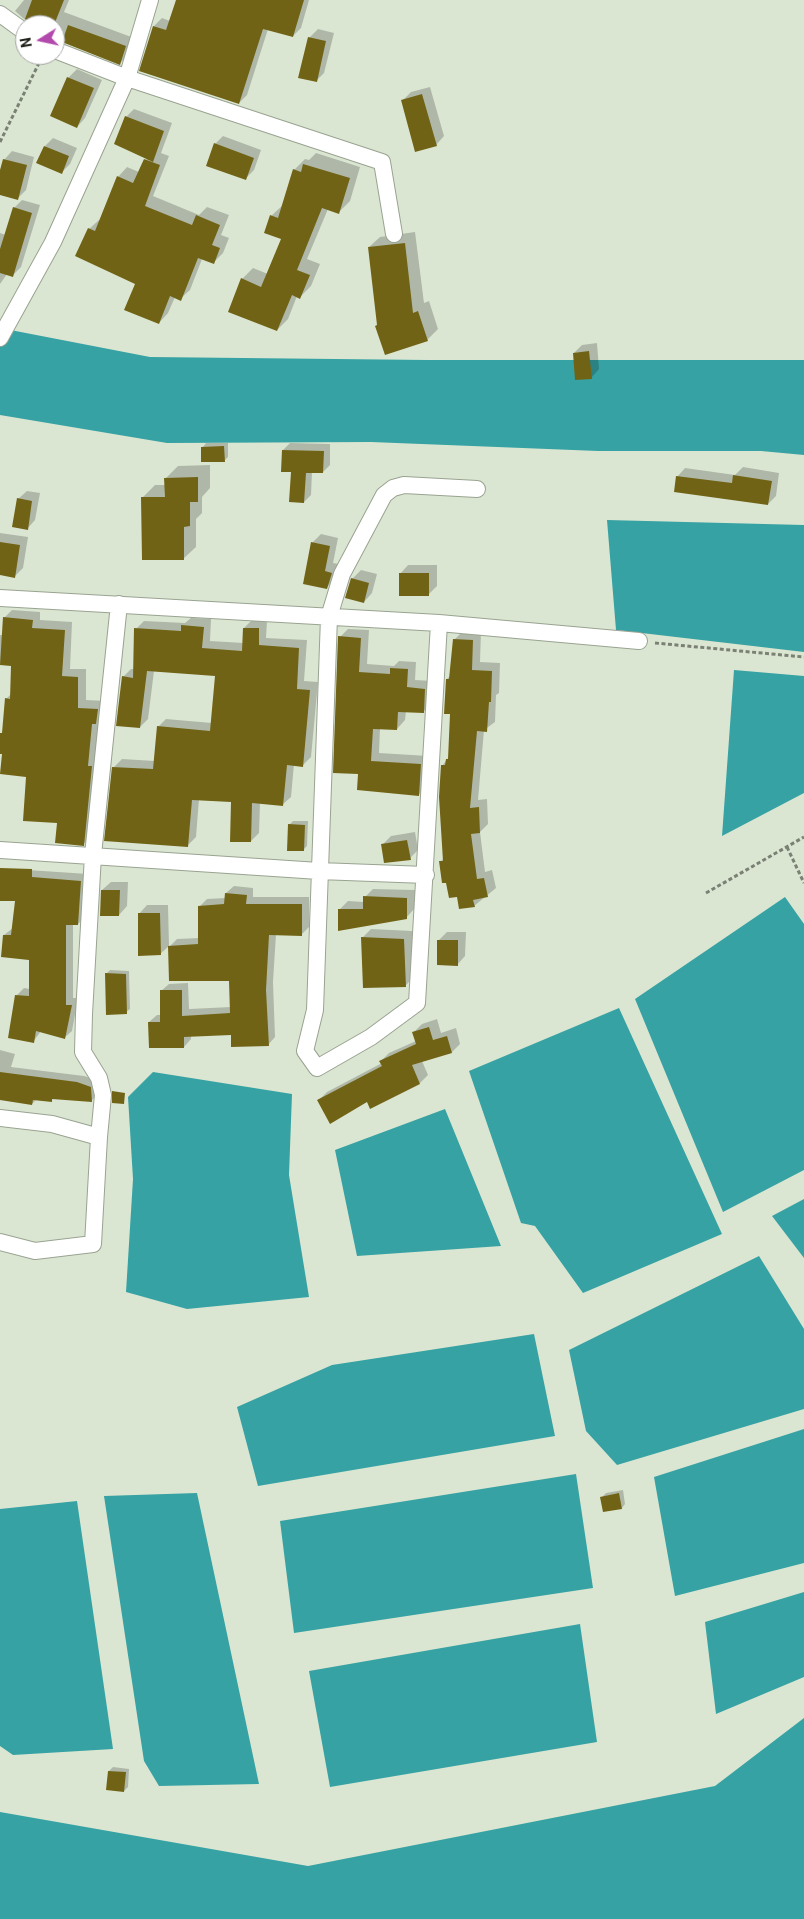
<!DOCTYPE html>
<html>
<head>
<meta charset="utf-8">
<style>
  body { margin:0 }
  #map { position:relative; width:804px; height:1919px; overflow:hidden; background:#dbe6d2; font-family:Roboto,sans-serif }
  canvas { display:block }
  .north { position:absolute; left:15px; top:15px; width:50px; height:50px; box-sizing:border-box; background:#fff; border:1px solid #a5a7a4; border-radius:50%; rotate:260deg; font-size:14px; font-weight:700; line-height:20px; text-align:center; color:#1f231c }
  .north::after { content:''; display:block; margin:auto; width:18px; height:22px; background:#b24aad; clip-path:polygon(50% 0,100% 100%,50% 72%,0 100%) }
</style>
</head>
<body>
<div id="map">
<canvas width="804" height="1919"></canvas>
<div class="north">N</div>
</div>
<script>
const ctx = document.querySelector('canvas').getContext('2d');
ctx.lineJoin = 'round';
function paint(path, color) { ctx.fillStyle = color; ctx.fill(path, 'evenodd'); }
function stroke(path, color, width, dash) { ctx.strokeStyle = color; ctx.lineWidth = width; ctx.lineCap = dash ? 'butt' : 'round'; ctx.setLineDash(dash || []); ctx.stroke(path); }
paint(new Path2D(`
  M0,328L150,357L428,360H804V455L761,451H598L371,442L167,443L0,415Z
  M607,520L804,525V652L616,630Z
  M734,670L804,676V793L722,836Z
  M785,897L804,924V1170L723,1212L635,999Z
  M619,1008L722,1234L583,1293L535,1226L521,1223L469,1071Z
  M153,1072L292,1094L289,1175L309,1297L187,1309L126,1292L133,1179L128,1097Z
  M445,1109L501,1246L357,1256L335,1150Z
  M804,1199V1258L772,1216Z
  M759,1256L804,1329V1409L617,1465L586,1431L569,1350Z
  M534,1334L555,1436L258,1486L237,1407L332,1365Z
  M804,1429V1563L675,1596L654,1477Z
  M576,1474L593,1588L294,1633L280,1521Z
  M197,1493L259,1784L159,1786L144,1761L104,1496Z
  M77,1501L113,1749L13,1755L0,1746V1509Z
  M804,1592V1677L716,1714L705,1622Z
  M580,1624L597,1742L330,1787L309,1671Z
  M804,1718V1919H0V1812L308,1866L715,1786Z`), '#37a2a3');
paint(new Path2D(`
  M24,0H69L64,12L134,38L129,55L120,63L55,36V25H31L15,11Z
  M177,0H309L301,28L293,36L268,29L247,95L239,103L154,26L162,18L170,21Z
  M318,29L334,33L324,73L316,81L309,38Z
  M77,69L102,80L85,118L77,127L52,115L68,78Z
  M430,87L444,136L436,145L402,101L411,92Z
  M134,109L172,123L161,153L169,156L153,196L199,215L207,207L229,215L221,235L229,238L223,253L213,263L202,259L190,290L180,299L175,297L168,313L159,323L136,283L89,229L99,220L101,221L118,177L127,167L139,172L147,158L126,117Z
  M223,136L261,150L254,170L245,179L215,144Z
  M53,138L77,148L70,164L62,172L45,146Z
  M12,151L34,157L26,190L18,198L0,194V175L4,160Z
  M316,153L360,167L350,201L339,212L328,209L307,259L320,264L311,286L300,297L297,296L288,319L277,330L242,279L253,268L268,274L282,239L271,216L283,205L294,170L305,159L309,160Z
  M22,200L40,205L21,267L12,276L7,274L0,284V233L6,235L14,208Z
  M415,232L424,303L429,301L438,329L427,340L379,325L369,247L380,237Z
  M597,343L599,369L591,378L574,353L582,345Z
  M206,443H228V457L224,461L203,447Z
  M290,443L330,444V465L323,472H312L311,495L304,502L283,450Z
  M210,465V488L202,497V513L196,519V547L183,559L142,498L155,485H166V478L178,466Z
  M743,467L779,473L776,496L768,504L677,477L685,468L735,475Z
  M27,491L40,493L35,520L27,529L18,499Z
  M0,533L28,537L23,568L15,576L0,574Z
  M321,534L338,538L333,563L339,564L335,579L327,587L305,583L313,542Z
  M408,565H437V586L429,594L400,574Z
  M361,570L377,574L372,593L364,602L352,579Z
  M12,610L40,612V620L72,622L70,669H86V700L106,701L92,836L83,844L59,822L28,775L6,699L11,694L12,665H0V635H3L4,618Z
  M191,618L211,619L210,641L244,643V628L252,620L267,621L266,638L307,640L304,681L318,682L311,757L303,765L294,764L291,797L282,805L260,803L259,833L251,841L232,801L199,799L196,837L188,845L113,768L122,759L155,761L158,727L166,719L212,723L216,675L154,671L148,719L140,727L123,677L131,669H134L136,629L144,621L185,623Z
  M348,629L369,630L367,664L394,666L399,661L416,662L415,680L433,681L431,703L423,712L406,711L405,720L397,729L380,728L379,753L428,756L427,787L418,795L359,773L340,637Z
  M463,631L481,632L480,662L500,663L499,693L496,695L495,722L484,730L478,800L487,799L488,824L480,832L485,872L492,870L496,888L474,906L458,895L440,862L444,858L442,766L449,757L452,713L447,679L451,675L454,640Z
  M293,821H308L307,846L303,850L289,825Z
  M415,832L418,850L410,858L382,845L391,836Z
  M28,870L88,874L85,917L78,924H73V998H78L72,1031L64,1038L41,1031L33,1042L16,996L24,988L30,989V959L4,935L13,928L16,900L0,899V874Z
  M111,882H128L127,906L119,915L102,890Z
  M234,886L253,888V897H309V927L301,935L276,934L273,982L275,1037L268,1045L232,1034L191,1035V1039L184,1047L149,1022L157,1015H162L161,991L169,984L188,983L189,1009L231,1007L230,980L170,946L177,939L200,938V906L207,899L226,898V893Z
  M373,889L415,890L414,909L406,918L339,910L348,901L364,902L365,897Z
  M147,905H168L169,946L160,954L139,914Z
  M371,929L412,931L414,977L405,986L362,938Z
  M447,932H466L465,956L457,965L439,940Z
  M110,970L129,971L130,1009L126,1012L106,974Z
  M437,1019L441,1033L456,1028L460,1044L452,1052L422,1061L428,1075L420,1083L368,1100H319L327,1092L382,1063L381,1061L389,1053L416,1041L414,1032L422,1024Z
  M0,1050L15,1054L11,1067L84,1076L97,1080L98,1094L92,1100L55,1097L51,1101L37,1099L32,1104L0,1099Z
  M623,1490L625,1504L622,1508L602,1497L606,1493Z
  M113,1767L129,1769L128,1787L124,1791L109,1771Z`), '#0003');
paint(new Path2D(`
  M32,0H64L54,25H32L25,19Z
  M176,0H304L293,37L263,29L239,104L139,71L153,26L166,30Z
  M68,25L126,46L120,65L62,42Z
  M308,37L326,41L317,82L298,78Z
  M67,77L94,88L77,128L50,116Z
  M422,94L437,146L415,152L401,100Z
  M125,116L164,131L153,162L114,144Z
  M214,143L254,158L246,180L206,166Z
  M44,146L69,156L62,174L36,163Z
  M3,159L27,165L18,200L0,195V170Z
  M144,159L160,165L145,206L192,225L196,215L220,225L212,245L220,248L214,264L198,258L181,301L170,296L159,324L124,310L135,284L75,256L88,228L95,231L117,176L133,183Z
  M303,164L350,178L339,214L322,208L297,270L310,275L300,299L292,295L277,331L228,312L241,278L261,287L281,239L264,233L270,215L278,218L293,169L301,172Z
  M13,207L32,213L13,277L0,273V249Z
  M405,243L413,313L418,311L428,341L385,355L375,326L377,325L368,247Z
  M589,351L592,379L575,380L573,353Z
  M224,446L225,462H201V447Z
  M282,450L324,451L323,473H306L304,503L289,502L291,472H281Z
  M733,475L772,481L768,505L674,492L676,476L732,483Z
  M198,477V502H190V526L184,527V560H142L141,497H165L164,478Z
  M17,498L32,501L28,530L12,527Z
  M0,542L20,545L15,578L0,575Z
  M311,542L330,546L325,571L332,573L327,589L303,584Z
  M399,573H429V596H399Z
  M351,578L369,583L364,603L345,598Z
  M3,617L33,620L32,628L65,630L62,676L78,677V708L98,709L96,724H92L88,766H92L84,846L55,843L57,823L23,821L26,777L0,774L2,754H0V733H2L5,698L10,699L11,666L0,665Z
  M181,625L204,627L202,648L242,651L243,628H259V645L299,648L297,689L310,690L303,767L287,765L283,806L252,803L251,842H230L231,802L192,800L188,847L104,841L112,767L153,769L157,726L210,731L215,676L147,671L140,728L116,726L122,676L133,678L134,628L181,631Z
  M338,636L361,638L359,672L390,674V668L408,669L407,687L425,689L424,713L398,712L397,730L373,729L371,761L421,764L419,796L357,790L358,774L333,773Z
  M453,639L473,640L472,670L492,671L491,702H489L487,732L477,731L470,808L479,807L480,833L471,834L477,879L484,878L488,897L473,900L475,907L459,909L457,897L449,898L446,883H442L439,861H443L439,797L441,765H445L446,759H448L450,714H444L446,679H449Z
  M288,824L305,825L304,851H287Z
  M407,840L411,860L384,863L381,844Z
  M0,868L32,869V877L81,881L78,925H66V1005H72L65,1039L36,1031L34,1043L8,1038L15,995L29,996V960L1,957L3,935H11L15,901H0Z
  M101,890H120L119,916H100Z
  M225,893L247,895L246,904H302V936L269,935L266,990L269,1046L231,1047V1035L184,1037V1048H149L148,1022H160V990H182V1016L230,1013L229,981H169L168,946L198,944V906L224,904Z
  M363,896L407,898V919L338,931V909H363Z
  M138,913H160L161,955L138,956Z
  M361,937L404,939L406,987L363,988Z
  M437,940H458V966L437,965Z
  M105,973L126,974L127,1014L106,1015Z
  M429,1027L433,1040L447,1036L452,1053L412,1065L420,1084L370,1109L367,1102L330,1124L317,1100L382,1066L379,1061L416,1044L412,1032Z
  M0,1072L77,1082L91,1087L92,1102L52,1099V1102L33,1100L32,1105L0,1100Z
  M112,1091L125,1093L124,1104L112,1103Z
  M619,1493L622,1509L603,1512L600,1497Z
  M108,1771L126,1772L124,1792L106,1790Z`), '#716315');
const street = new Path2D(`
  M0,14L25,32
  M55,50L127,78L382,162L394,234
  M0,338L53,242L127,78L150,0
  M0,598L439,623L639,641
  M439,623L417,1003L371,1037L317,1068L305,1051L315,1010L329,617L342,574L384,495L393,488L404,485L477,489
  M0,850L319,871L426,875
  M0,1118L52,1124L99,1137L103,1095L99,1078L83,1052L84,1014L93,855L119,604
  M0,1242L35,1251L93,1244L99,1137`);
stroke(street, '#99a391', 18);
stroke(new Path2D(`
  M0,142L41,59
  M655,643L804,657
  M787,847L804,883
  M706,893L804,837`), '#7a8174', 3, [4, 2.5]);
stroke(street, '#fff', 16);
</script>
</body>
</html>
